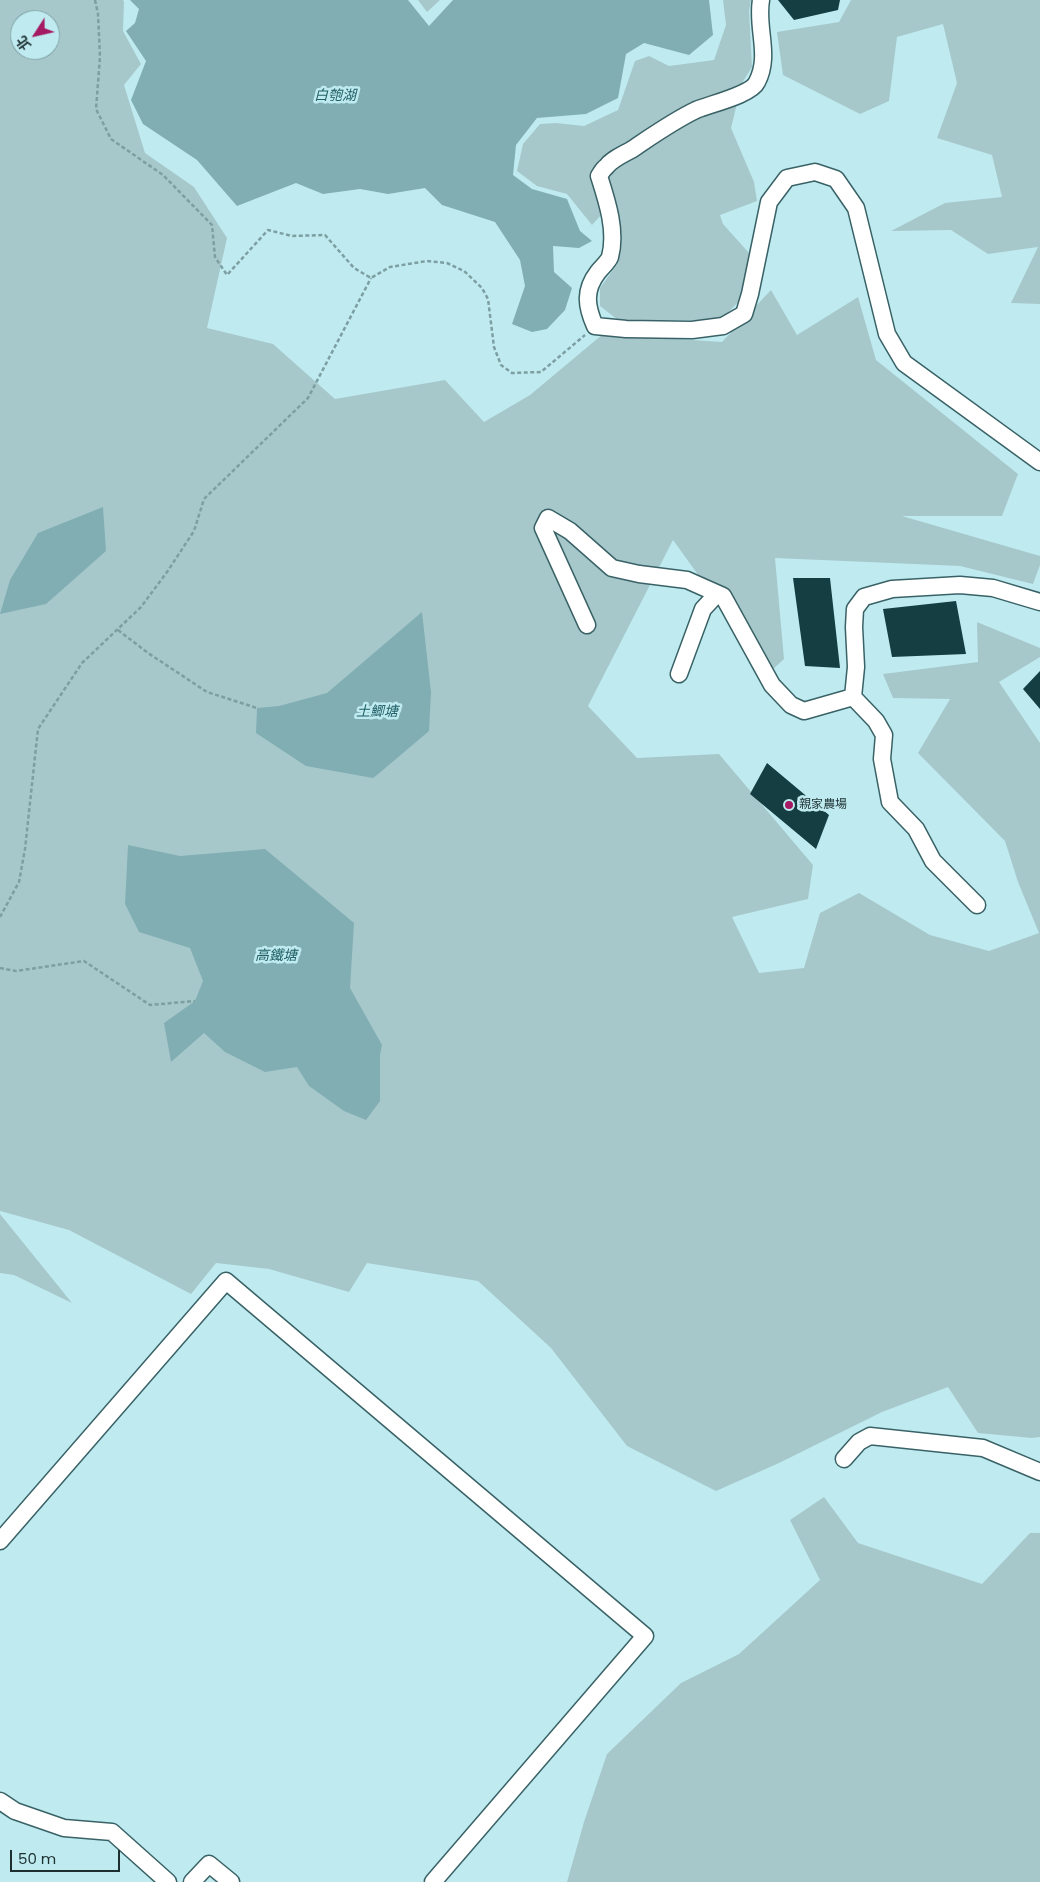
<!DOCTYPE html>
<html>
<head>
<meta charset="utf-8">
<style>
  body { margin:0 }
  #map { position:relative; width:1040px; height:1882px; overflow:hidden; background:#bfebf0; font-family:Poppins,"Noto Sans TC",sans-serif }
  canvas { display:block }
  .north { position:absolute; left:10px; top:10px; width:50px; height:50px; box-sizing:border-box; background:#bfebf0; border:1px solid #7ea0a4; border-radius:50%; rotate:235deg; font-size:14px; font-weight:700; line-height:20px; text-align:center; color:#1d2f31 }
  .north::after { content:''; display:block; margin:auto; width:18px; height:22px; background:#a41a63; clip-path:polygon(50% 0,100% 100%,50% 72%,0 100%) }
  .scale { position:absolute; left:10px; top:1850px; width:110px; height:22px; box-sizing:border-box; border:2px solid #1d2f31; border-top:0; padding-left:6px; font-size:15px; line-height:18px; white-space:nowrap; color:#1d2f31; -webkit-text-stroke:4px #bfebf0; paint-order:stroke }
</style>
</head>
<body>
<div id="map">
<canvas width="1040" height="1882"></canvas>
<div class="north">北</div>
<div class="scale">50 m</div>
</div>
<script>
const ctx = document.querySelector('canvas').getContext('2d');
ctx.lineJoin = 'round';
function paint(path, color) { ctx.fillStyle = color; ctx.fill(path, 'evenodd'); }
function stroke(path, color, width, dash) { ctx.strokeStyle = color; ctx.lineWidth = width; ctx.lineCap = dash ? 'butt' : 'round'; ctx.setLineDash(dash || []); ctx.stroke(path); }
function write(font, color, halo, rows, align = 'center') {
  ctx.font = font + ' Poppins,"Noto Sans TC",sans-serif'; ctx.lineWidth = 5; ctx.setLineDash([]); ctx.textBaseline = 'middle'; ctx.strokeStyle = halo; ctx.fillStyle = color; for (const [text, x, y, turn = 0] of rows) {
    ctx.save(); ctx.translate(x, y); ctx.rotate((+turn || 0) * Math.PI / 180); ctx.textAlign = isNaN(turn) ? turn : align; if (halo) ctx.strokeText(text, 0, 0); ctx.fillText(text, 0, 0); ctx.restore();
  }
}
paint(new Path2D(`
  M0,0H123L124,2L123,31L141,64L124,85L145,153L194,187L227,238L207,328L273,344L335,399L445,380L484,422L530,395L603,334L722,342L771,290L797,335L858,297L876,360L1018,474L1002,516H902L1040,556V565L1033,584L960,566L775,558L784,659L769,673L673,540L588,706L637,758L719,754L813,865L808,899L732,917L759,973L804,968L820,913L859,893L930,935L989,951L1039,933L1018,882L1005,841L918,753L950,699L893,698L883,674L978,662L977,622L1040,648V657L999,682L1040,743V1437L1032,1438L978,1433L948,1387L882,1412L779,1463L716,1491L627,1446L551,1348L478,1281L367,1263L349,1292L269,1269L216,1263L191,1294L69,1230L0,1211ZM20,20H50V50H20Z
  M418,0H440L427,12Z
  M723,0H751L749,11L752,67L742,83L731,128L754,182L757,201L720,215L723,224L749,253L741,299L721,320H618L600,306V288L617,264L619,239L613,202L592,225L567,194L537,186L517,171L523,144L540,124L556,123L584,126L618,110L635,61L649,56L669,66L714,60L726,25Z
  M851,0H1040V304L1011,303L1038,247L988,254L951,230L891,231L945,203L1002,197L992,155L937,138L957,83L943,24L897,37L889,101L860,114L783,75L777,32L839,22Z
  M0,1214L72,1303L14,1275L0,1273Z
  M824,1497L858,1543L982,1584L1030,1533H1040V1882H567L584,1822L607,1754L681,1683L739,1654L820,1580L790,1520Z`), '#a7c8cb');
paint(new Path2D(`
  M130,0H408L429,26L453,0H709L713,35L689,55L644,43L626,54L618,98L586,114L537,118L516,145L513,175L532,189L567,199L580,231L592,241L579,248L553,246L554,272L572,288L565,310L547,329L532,332L512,324L525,286L520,260L495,222L442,205L425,188L388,194L360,189L323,194L296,183L237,206L197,160L143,124L131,100L146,61L126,31L135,23L139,9Z
  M103,507L106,551L46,604L0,614L10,580L38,533Z
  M422,612L431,692L429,731L377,775L373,778L306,766L256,733L257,708L279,706L327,693Z
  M128,845L180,856L265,849L354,923L350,988L382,1045L380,1055V1101L366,1120L344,1111L309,1086L297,1067L265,1072L225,1052L204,1033L171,1062L164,1023L195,1001L203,981L190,948L139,932L125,904Z`), '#80aeb3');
paint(new Path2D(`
  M778,0H840L838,10L794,20Z
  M793,578H830L840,668L805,666Z
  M956,601L966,654L892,657L883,609Z
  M1040,671V709L1023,689Z
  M767,763L829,815L816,849L750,794Z`), '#143e42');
const minor = new Path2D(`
  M761,0C756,28 771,55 757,82C751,95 710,104 696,110C673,121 652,136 631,150C622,155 612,159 606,167C603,169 601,173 599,176C607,201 617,231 610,257C608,262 602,267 598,272C584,290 586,306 595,326L626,329L692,330L723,326L744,314L750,294L769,202L787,178L815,172L836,179L856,208L887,334L904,363L1040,462
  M587,625L543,528L548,518L570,531L612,568L639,574L687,580L723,596L772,685L791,705L804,711L853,697L876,721L884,735L882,759L890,802L916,829L933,861L977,905
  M679,674L703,609L717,594
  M853,697L856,667L854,627L855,609L864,597L892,589L960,585L993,588L1040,602
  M844,1459L859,1442L870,1436L983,1448L1040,1472
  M0,1541L226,1281L645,1636L433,1882
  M0,1801L15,1811L64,1828L112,1832L168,1882
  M192,1882L209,1864L231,1882`);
stroke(minor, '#396266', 19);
stroke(new Path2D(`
  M95,0L98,14L100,57L96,109L111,139L163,175L212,225L215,257L227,275L268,230L292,236L325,235L354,268L371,278L390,267L427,261L447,263L464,271L482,288L488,299L494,347L501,365L512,373L541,372L585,335
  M118,630L148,653L207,692L257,708
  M0,917L19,882L25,849L38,729L82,663L141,607L167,572L194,531L204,499L308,398L371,278
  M0,968L16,971L84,961L150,1005L195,1001`), '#7d9fa2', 2.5, [4, 2.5]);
stroke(minor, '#fff', 16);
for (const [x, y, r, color] of [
  [789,805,5,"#a41a63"]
]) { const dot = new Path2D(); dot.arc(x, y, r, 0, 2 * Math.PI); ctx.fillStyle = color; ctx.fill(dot); stroke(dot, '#bfebf0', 2); }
write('12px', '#1d2f31', '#bfebf0', [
  ["親家農場",799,805]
], 'left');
write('italic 14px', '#226067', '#bfebf0', [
  ["白匏湖",335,96],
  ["土鯽塘",377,712],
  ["高鐵塘",276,956]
]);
</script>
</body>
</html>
